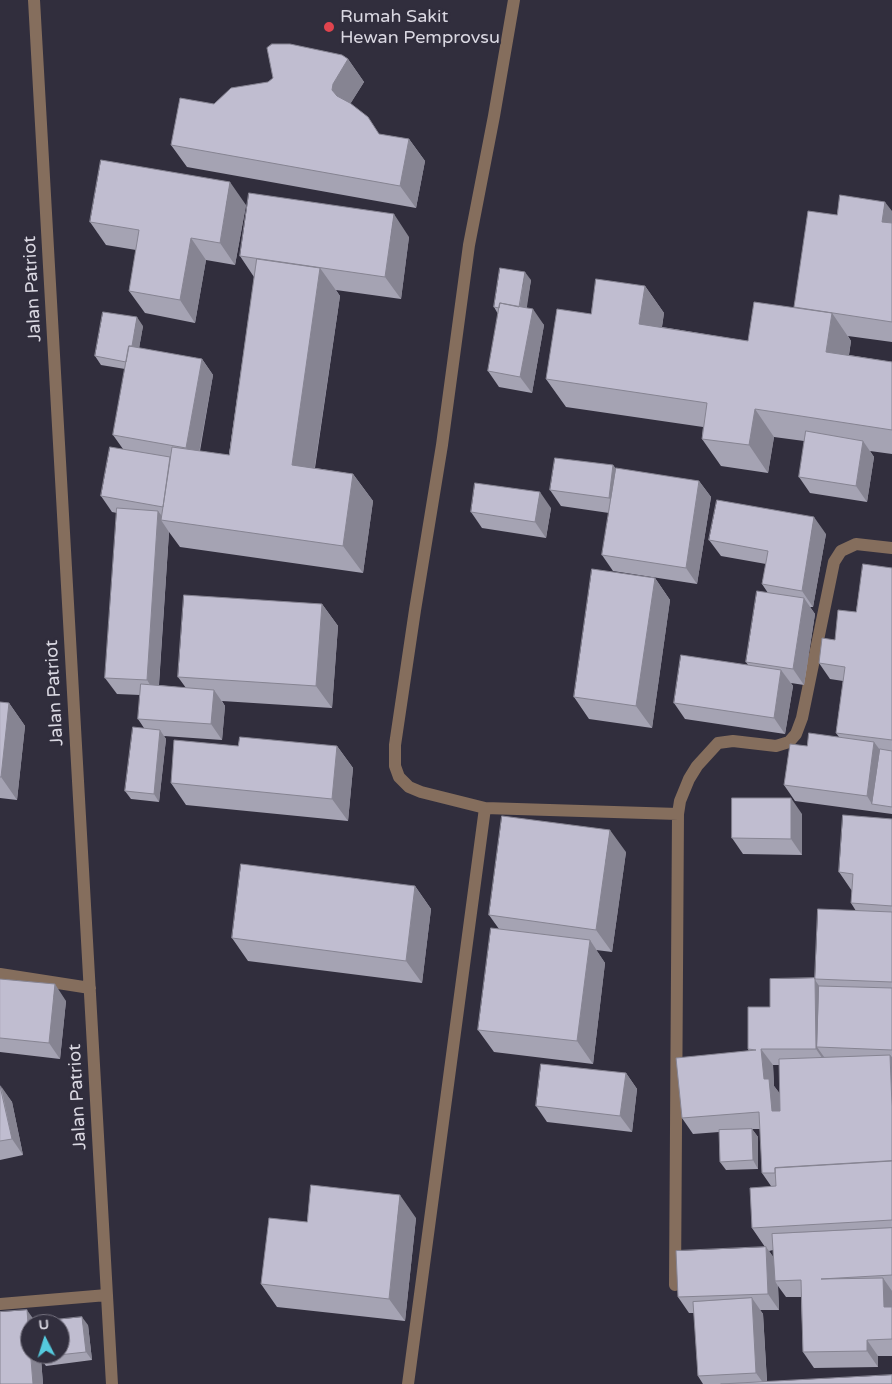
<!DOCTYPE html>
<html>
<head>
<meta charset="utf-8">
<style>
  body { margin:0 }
  #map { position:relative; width:892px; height:1384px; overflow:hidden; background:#312e3d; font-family:"Varela Round",sans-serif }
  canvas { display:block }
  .north { position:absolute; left:20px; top:1314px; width:50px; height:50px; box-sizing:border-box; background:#312e3d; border:1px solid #75727f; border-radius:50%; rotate:355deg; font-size:14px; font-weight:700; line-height:20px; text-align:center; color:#dad8e2 }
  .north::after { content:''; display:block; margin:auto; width:18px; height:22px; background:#55cade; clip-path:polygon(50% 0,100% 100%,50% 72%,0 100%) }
</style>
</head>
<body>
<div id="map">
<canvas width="892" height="1384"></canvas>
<div class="north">U</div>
</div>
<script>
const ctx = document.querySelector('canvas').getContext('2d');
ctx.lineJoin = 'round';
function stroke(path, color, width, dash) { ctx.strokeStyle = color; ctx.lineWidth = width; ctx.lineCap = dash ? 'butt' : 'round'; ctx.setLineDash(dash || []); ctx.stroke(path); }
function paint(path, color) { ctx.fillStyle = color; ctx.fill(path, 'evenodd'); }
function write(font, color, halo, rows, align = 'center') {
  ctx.font = font + ' "Varela Round",sans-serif'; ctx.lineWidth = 5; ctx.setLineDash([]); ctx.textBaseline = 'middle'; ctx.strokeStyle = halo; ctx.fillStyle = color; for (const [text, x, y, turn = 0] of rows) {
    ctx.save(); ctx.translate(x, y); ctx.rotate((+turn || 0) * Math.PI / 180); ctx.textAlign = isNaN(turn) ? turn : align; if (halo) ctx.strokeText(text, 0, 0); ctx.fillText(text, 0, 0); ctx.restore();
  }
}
stroke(new Path2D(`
  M34,0L112,1384
  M485,808L678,814
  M0,974L90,988
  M675,1285L678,814L680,801L689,779L697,766L718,743L733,741L776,746L789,742L796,734L802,718L834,562L841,551L856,544L892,548
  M0,1304L107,1295
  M408,1384L485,808L421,792L409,787L399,777L395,766V745L415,610L442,445L469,245L494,116L514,0`), '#856e5d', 12);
paint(new Path2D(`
  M348,59L364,82L350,104L379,134L409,139L425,161L416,208L187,167L171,145L214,104L268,82Z
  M246,205L235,265L206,260L195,323L145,313L129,291L136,250L106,245L90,222Z
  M892,211V342L848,336L851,341L849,355L892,362V454L870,451L874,457L867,502L810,493L799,477L804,441L774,437L768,473L721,466L702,439L703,427L566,407L546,379L591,314L645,286L664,313L662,327L748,341L794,307L837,215Z
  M409,237L401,299L336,290L340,296L315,468L353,474L373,501L363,573L180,547L169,532L159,685L186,688L178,677L322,604L338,626L332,708L222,701L225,706L222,740L164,736L166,739L159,802L131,799L125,791L144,728L138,719L140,695L117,694L105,678L117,513L112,512L101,496L123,449L113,435L125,369L101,365L95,356L143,326L139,348L202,359L213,375L200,451L229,455L254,277L240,256Z
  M531,280L526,308L544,325L532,393L499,387L488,371L498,314L494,307Z
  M613,465L616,469L699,481L711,497L697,584L613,571L602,555L609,513L561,506L550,490Z
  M551,508L546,538L482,528L471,512Z
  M826,534L813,607H810L815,614L804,685L791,683L793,686L785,734L685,719L674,703L748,665L746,662L768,593L762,584L766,564L721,556L709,540Z
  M892,568V814L795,801L784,785L807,746L839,737L836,733L843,681L830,679L819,663L835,640Z
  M655,578L670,600L652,728L589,719L574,697Z
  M0,702L9,703L25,726L17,800L0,798Z
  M238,746H337L353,768L348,821L186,805L171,783Z
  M802,814V855L743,854L732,838Z
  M892,819V1356H878V1367L814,1368L803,1352L801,1297H786L778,1286L779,1310H760L763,1314L767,1381L892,1384H703L698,1376L694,1313H689L678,1297L765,1247L752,1228L771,1186L762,1173L760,1129H752L758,1137V1169L726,1170L720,1162L719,1132L693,1134L682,1118L749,1051L748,1049L770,1007L815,978L856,911L851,903L852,891L839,872ZM773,1065H779L780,1094L774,1086ZM773,1250V1257L769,1251Z
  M626,852L612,952L596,950L605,963L593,1064L494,1052L478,1030L499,929L489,915Z
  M415,886L431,909L422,983L248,961L232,938Z
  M0,979L66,1001L60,1059L0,1052Z
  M626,1073L637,1089L632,1132L547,1122L536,1106Z
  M0,1086L12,1102L23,1155L0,1160Z
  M416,1218L405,1321L277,1307L261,1284L307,1222Z
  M35,1322L88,1325L92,1360L46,1366L41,1359L43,1384H0Z`), '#a5a3b3');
paint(new Path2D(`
  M348,59L364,82L349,106L348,112L332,90L333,84Z
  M409,139L425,161L416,208L400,186Z
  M230,182L246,205L235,265L220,243Z
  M885,202L892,211V236L882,222Z
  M394,214L409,237L401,299L385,277Z
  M191,238L206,260L195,323L180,300Z
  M320,268L340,296L311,492L292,465Z
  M525,272L531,280L525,320L519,311Z
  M645,286L664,313L658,351L639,324Z
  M533,309L544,325L532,393L520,377Z
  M832,313L851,341L845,379L826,352Z
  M137,317L143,326L135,371L129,362Z
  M202,359L213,375L197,464L186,448Z
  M755,409L774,437L768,473L749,445Z
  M863,441L874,457L867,502L856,486Z
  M613,465L625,481L620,514L609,498Z
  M353,474L373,501L363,573L343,546Z
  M699,481L711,497L697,584L686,568Z
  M540,492L551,508L546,538L535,522Z
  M158,511L165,520H161L169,532L158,697L147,680Z
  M814,517L826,534L813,607L802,591Z
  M655,578L670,600L652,728L636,706Z
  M804,598L815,614L804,685L793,669Z
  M322,604L338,626L332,708L316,686Z
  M781,670L793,686L785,734L774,718Z
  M214,690L225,706L222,740L211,724Z
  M9,703L25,726L17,800L1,777Z
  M160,730L166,739L159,802L154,794Z
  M874,742L886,758L872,804L867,796Z
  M337,746L353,768L348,821L332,799Z
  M791,798L802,814V855L791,839Z
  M610,830L626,852L612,952L596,930Z
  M415,886L431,909L422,983L406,961Z
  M590,940L605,963L593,1064L577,1041Z
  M815,980L826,996L817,1047L827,1061V1065L816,1049Z
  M55,984L66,1001L60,1059L49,1043Z
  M761,1049L773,1065L774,1086L781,1095L783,1127L772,1111L764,1079Z
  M890,1055L892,1057V1107Z
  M626,1073L637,1089L632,1132L620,1116Z
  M1,1086L12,1102L23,1155L12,1139Z
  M752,1129L758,1137V1169L753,1160Z
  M400,1195L416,1218L405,1321L389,1299Z
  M766,1247L778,1263L775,1281L778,1286L779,1310L768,1294Z
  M883,1278L892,1291V1318L884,1307Z
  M752,1298L763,1314L767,1384H764L756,1373Z
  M27,1310L37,1324H30V1347Z
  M82,1317L88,1325L92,1360L86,1352Z
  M867,1340L878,1356V1367L867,1351Z
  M31,1354H40V1357L41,1359L43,1384H33Z`), '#868492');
const building = new Path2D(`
  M272,44H290L342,55L348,59L333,84L332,90L337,96L350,103L368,117L379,134L409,139L400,186L171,145L180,98L214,104L231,88L268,82L273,78L267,48Z
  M101,160L230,182L220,243L191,238L180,300L129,291L139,230L90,222Z
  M249,193L394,214L385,277L240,256Z
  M840,195L885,202L882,222L892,223V322L794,307L808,211L837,215Z
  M257,259L320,268L292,465L353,474L343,546L161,520L172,447L229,455Z
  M500,268L525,272L519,307L500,303L499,308L494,307Z
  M596,279L645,286L639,324L748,341L754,302L832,313L826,352L892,362V430L755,409L749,445L702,439L707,403L546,379L557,309L591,314Z
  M500,303L533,309L520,377L488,371Z
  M103,312L137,317L132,346H129L126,362L95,356Z
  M129,346L202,359L186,448L113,435Z
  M806,431L863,441L856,486L799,477Z
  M110,447L170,457L163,507L101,496Z
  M555,458L613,465L609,498L550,490Z
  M616,468L699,481L686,568L602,555Z
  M475,483L540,492L535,522L471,512Z
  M717,500L814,517L802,591L762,584L768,551L709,540Z
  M117,508L158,511L147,680L105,678Z
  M863,564L892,568V740L836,733L845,667L819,663L822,638L835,640L838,610L856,612Z
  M592,569L655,578L636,706L574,697Z
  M757,591L804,598L793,669L746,662Z
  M184,595L322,604L316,686L178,677Z
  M681,655L781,670L774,718L674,703Z
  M141,684L214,690L211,724L138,719Z
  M0,702L9,703L1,777H0Z
  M133,727L160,730L154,794L125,791Z
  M809,733L874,742L867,796L784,785L790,744L807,746Z
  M240,737L337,746L332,799L171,783L174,740L238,746Z
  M880,749L892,751V807L872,804Z
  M732,798H791V839L732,838Z
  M843,815L892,819V906L851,903L853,874L839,872Z
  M502,816L610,830L596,930L489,915Z
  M241,864L415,886L406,961L232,938Z
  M818,909L892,912V982L815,979Z
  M491,928L590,940L577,1041L478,1030Z
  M815,978L816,1049H761L764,1079H769L772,1111H780L779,1059L890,1055L892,1106V1161L775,1168V1173H762L759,1112L682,1118L676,1058L756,1050L748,1049V1007H770V979Z
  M0,979L55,984L49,1043L0,1038Z
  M819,986L892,988V1050L817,1047Z
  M541,1064L626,1073L620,1116L536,1106Z
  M0,1086L12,1139L0,1141Z
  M752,1129L753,1160L720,1162L719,1130Z
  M892,1161V1220L752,1228L750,1188L776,1186L775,1168Z
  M311,1185L400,1195L389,1299L261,1284L269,1218L307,1222Z
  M892,1228V1275L821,1279L883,1278L884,1307H892V1339L867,1340V1351L803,1352L801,1280L775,1281L772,1234Z
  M766,1247L768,1294L678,1297L676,1251Z
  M752,1298L756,1373L698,1376L693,1302Z
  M27,1310L33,1384H0V1312Z
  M82,1317L86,1352L40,1357L39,1354H60V1324H36L35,1322Z
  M892,1375V1384H721Z`);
paint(building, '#c0bdd0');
stroke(building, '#868492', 1);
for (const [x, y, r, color] of [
  [329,27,6,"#e0444e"]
]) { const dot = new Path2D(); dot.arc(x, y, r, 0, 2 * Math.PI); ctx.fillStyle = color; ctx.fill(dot); stroke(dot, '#312e3d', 2); }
write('18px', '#dad8e2', '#312e3d', [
  ["Rumah Sakit",340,17],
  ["Hewan Pemprovsu",340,38]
], 'left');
write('18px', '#dad8e2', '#312e3d', [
  ["Jalan Patriot",33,289,-93],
  ["Jalan Patriot",55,693,-93],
  ["Jalan Patriot",78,1097,-93]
]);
</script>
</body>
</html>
